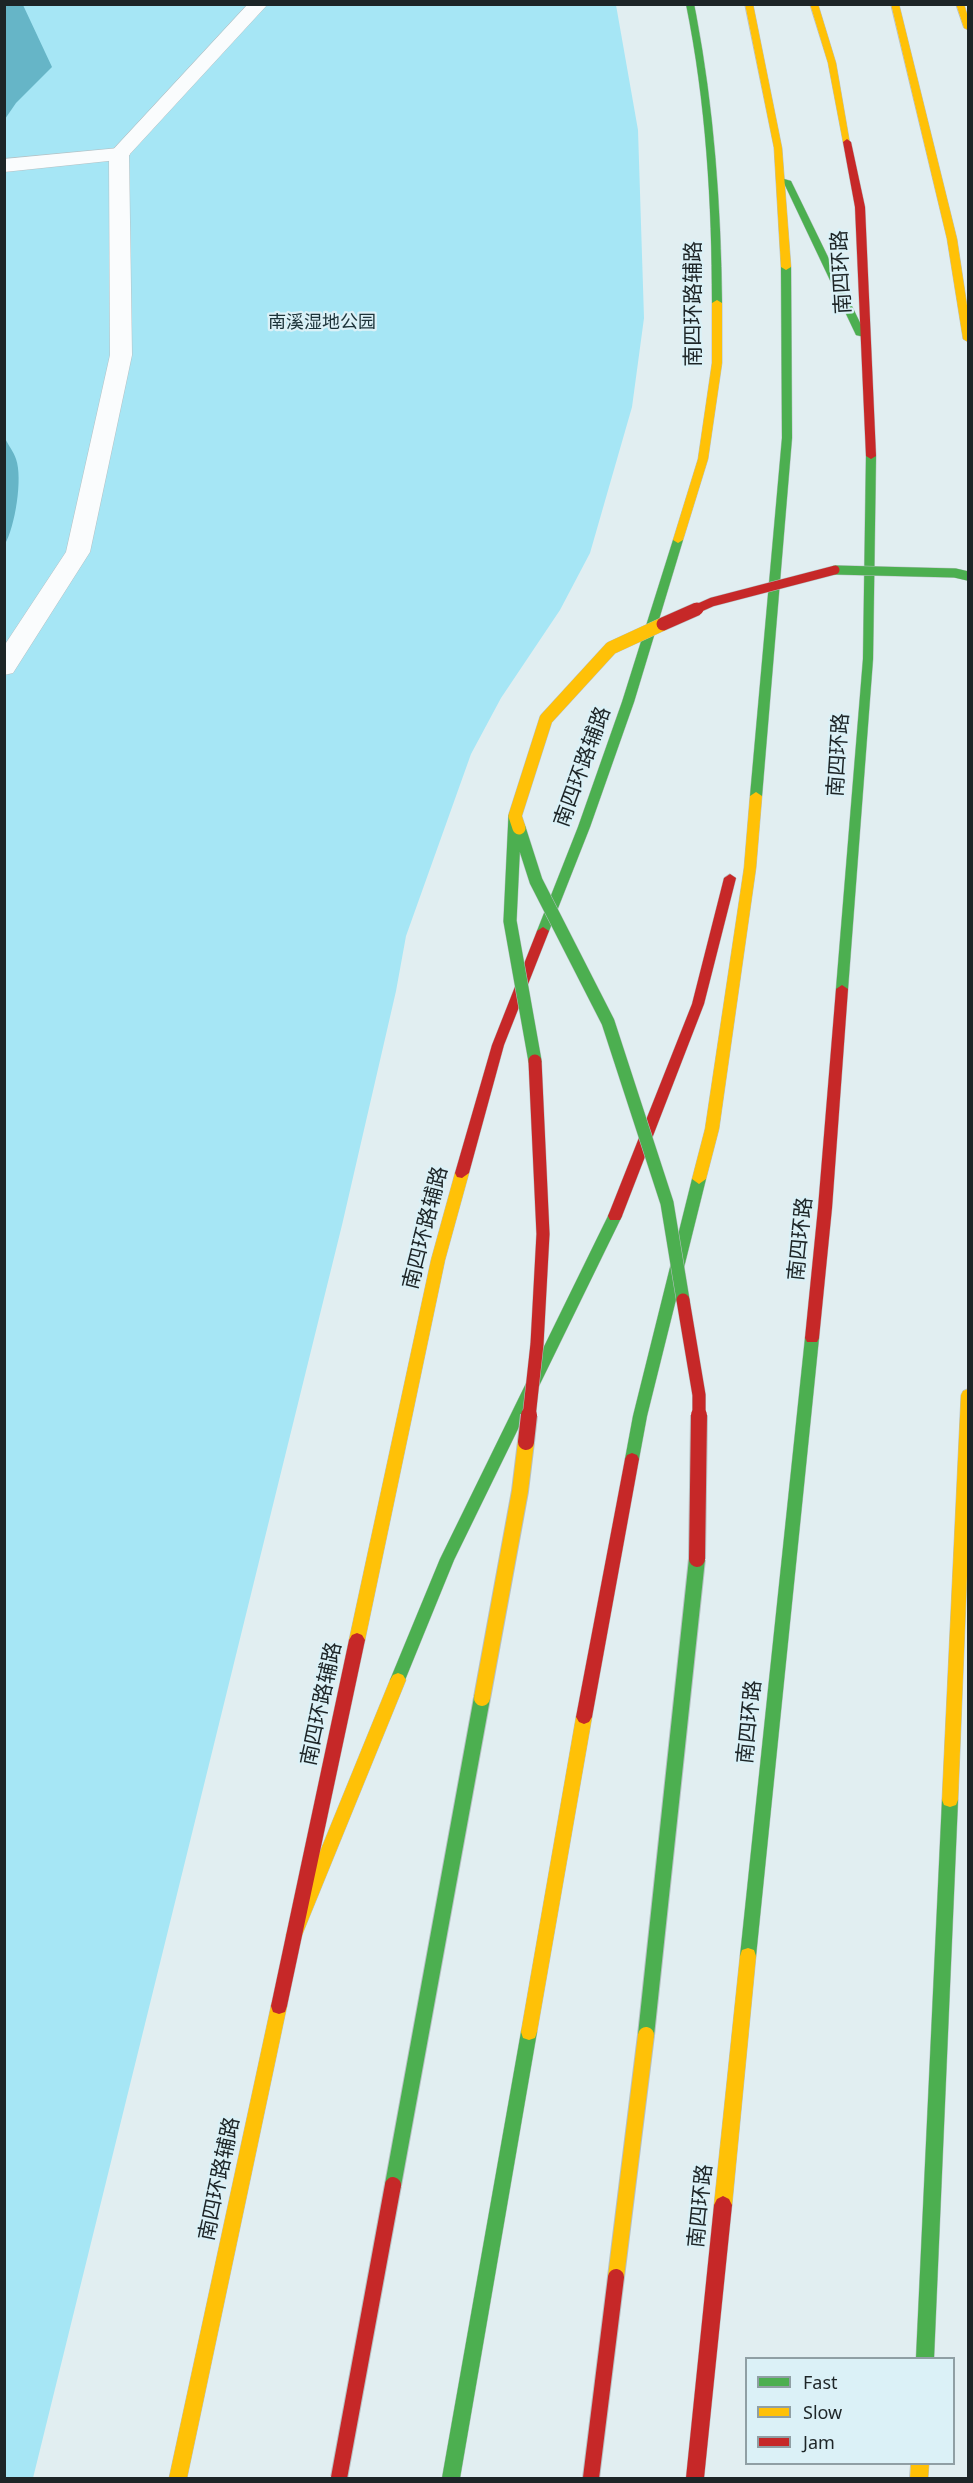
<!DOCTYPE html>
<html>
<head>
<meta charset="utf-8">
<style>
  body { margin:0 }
  #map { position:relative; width:973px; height:2483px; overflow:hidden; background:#e1eef1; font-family:"Noto Sans",sans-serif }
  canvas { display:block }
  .frame { position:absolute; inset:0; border:6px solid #1d2527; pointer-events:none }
  .legend { position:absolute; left:745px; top:2357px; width:210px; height:108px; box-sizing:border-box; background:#dbf1f7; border:2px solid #8f9fa4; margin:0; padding:8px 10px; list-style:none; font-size:18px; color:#1d2527 }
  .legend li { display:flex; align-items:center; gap:12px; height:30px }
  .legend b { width:30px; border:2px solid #8f9fa4 }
</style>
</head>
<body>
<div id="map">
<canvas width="973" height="2483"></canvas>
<div class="frame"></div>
<ul class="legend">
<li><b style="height:8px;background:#4caf50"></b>Fast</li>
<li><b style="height:8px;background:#ffc107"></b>Slow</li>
<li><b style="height:8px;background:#c62828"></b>Jam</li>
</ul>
</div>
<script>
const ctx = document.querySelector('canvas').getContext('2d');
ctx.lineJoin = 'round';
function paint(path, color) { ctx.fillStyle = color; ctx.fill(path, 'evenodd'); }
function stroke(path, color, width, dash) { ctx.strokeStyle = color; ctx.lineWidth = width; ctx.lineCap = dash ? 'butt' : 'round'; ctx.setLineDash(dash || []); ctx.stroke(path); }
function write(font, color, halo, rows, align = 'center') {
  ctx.font = font + ' "Noto Sans","Noto Sans SC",sans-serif'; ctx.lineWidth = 4.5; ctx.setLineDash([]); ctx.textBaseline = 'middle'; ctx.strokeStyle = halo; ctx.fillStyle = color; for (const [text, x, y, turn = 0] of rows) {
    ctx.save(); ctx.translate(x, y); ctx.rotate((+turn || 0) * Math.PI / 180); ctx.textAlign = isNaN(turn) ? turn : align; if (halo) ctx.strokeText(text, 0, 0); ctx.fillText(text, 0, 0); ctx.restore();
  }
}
paint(new Path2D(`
  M5,5H616L638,130L644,318L632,407L590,553L560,610L501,698L471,754L406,936L396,991L342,1225L33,2478H5Z`), '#a6e6f5');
paint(new Path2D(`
  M5,4L23,5L52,67L16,103L5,119Z
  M5,438C8,445 14,452 16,459C23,478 15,527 5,544Z`), '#66b5c7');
const lane = new Path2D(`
  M248,4H268L129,155L132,355L90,552L13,673L4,675V646L66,552L110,355L109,154Z`);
const street = new Path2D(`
  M119,148L127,149L130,154L127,159L4,172V159Z`);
const fast = new Path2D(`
  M686,4H694L696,14C714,109 721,206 722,303L717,306L712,303C712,204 706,102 686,4Z
  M784,179L791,181L866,335L864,337L856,335L783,181Z
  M786,264L791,267L792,438L762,796L756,800L750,796L782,438L781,267Z
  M871,453L876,456L873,659L848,989L842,993L836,989L863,659L866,456Z
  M678,537L683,540L634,702L590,827L549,931L543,935L539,934L537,931L578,827L622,702L673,540Z
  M699,1174L706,1179L647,1416L639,1459L637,1463L632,1465L627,1463L625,1459L633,1416L692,1179Z
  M615,1211L620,1212L622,1216L454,1560L403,1685L398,1687L393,1685L390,1680L440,1559L608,1216L610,1212Z
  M812,1332L817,1334L819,1338L756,1956L754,1962L748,1964L742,1962L740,1956L805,1338L807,1334Z
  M950,1793L956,1795L958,1800L934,2358H916L942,1800L944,1795Z
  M529,2024L535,2026L537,2032L460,2478H442L521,2032L523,2026Z`);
const slow = new Path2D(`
  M745,4H753L782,148L791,267L786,270L781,267L774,148Z
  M810,4H818L836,63L850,144L843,142L828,63Z
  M891,4H899L957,239L968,312V342L963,339L947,239Z
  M956,4H964L968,17V30L964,28Z
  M717,300L722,303V363L708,459L683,540L678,543L673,540L698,459L712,363V303Z
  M756,792L762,796L756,868L719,1129L706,1179L699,1184L692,1179L705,1129L744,868L750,796Z
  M462,1168L469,1173L445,1260L365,1640L362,1645L357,1647L352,1645L349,1640L431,1260L455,1173Z
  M968,1389V1551L958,1800L956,1805L950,1807L944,1805L942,1800L961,1395L963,1391Z
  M398,1673L403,1675L406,1680L302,1935L300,1941L294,1943L288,1941L286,1935L390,1680L393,1675Z
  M584,1710L589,1712L592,1717L537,2032L535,2038L529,2040L523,2038L521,2032L576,1717L579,1712Z
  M748,1948L754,1950L756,1956L732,2205L729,2211L723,2214L717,2211L714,2205L740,1956L742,1950Z
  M279,1998L285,2000L287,2006L187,2478H169L271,2006L273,2000Z
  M911,2464H929L928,2478H910Z`);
const jam = new Path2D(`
  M847,139L851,142L865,207L876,456L871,459L866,456L855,207L843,142Z
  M730,874L736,878L704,1004L622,1216L620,1220H610L608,1216L692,1004L724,878Z
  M543,927L549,931L504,1045L469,1173L462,1178L457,1177L455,1173L492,1045L537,931Z
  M842,985L848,989L832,1208L819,1338L817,1342H807L805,1338L818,1208L836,989Z
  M632,1453L637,1455L639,1459L592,1717L589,1722L584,1724L579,1722L576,1717L625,1459L627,1455Z
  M357,1633L362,1635L365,1640L287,2006L285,2012L279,2014L273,2012L271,2006L349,1640L352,1635Z
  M723,2196L729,2199L732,2205L704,2478H686L714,2205L717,2199Z`);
stroke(lane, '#b7c1c4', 1);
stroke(street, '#b7c1c4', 1);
stroke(fast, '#b7c1c4', 1);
stroke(slow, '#b7c1c4', 1);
stroke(jam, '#b7c1c4', 1);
paint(lane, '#fafcfd');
paint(street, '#fafcfd');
paint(fast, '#4caf50');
paint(slow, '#ffc107');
paint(jam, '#c62828');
const fastBridgeFar2 = new Path2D(`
  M835,570L955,573L968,576`);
const fastBridgeFar1 = new Path2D(`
  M515,816L510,921L535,1061
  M519,828L536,881L608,1022L667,1203L683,1300`);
const fastBridge = new Path2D(`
  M646,2035L697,1559
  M393,2185L482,1698`);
const slowBridgeFar1 = new Path2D(`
  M519,828L515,816L546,719L611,648L663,624`);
const slowBridge = new Path2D(`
  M482,1698L520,1491L526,1442
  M616,2277L646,2035`);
const jamBridgeFar2 = new Path2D(`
  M694,610L712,602L835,570`);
const jamBridgeFar1 = new Path2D(`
  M663,624L697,609
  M683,1300L699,1395V1417
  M529,1417L537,1344L543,1234L535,1061`);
const jamBridge = new Path2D(`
  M526,1442L529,1415
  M697,1559L699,1415
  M339,2478L393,2185
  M591,2478L616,2277`);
stroke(fastBridgeFar2, '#b7c1c4', 10, []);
stroke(fastBridgeFar1, '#b7c1c4', 14, []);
stroke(fastBridge, '#b7c1c4', 18, []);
stroke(slowBridgeFar1, '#b7c1c4', 14, []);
stroke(slowBridge, '#b7c1c4', 18, []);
stroke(jamBridgeFar2, '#b7c1c4', 10, []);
stroke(jamBridgeFar1, '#b7c1c4', 14, []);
stroke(jamBridge, '#b7c1c4', 18, []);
stroke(fastBridgeFar2, '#4caf50', 9);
stroke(fastBridgeFar1, '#4caf50', 13);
stroke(fastBridge, '#4caf50', 16);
stroke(slowBridgeFar1, '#ffc107', 13);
stroke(slowBridge, '#ffc107', 16);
stroke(jamBridgeFar2, '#c62828', 9);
stroke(jamBridgeFar1, '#c62828', 13);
stroke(jamBridge, '#c62828', 16);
write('18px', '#1c3339', '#dbf1f7', [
  ["南溪湿地公园",322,323]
]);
write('21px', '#1d2527', '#dbf1f7', [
  ["南四环路",842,272,-93],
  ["南四环路辅路",694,304,-90],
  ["南四环路",839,755,-86],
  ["南四环路辅路",583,767,-70],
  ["南四环路辅路",426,1228,-76],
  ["南四环路",801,1239,-84],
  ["南四环路辅路",322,1704,-78],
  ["南四环路",750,1722,-84],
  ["南四环路辅路",220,2179,-78],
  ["南四环路",701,2206,-84]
]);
</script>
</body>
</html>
